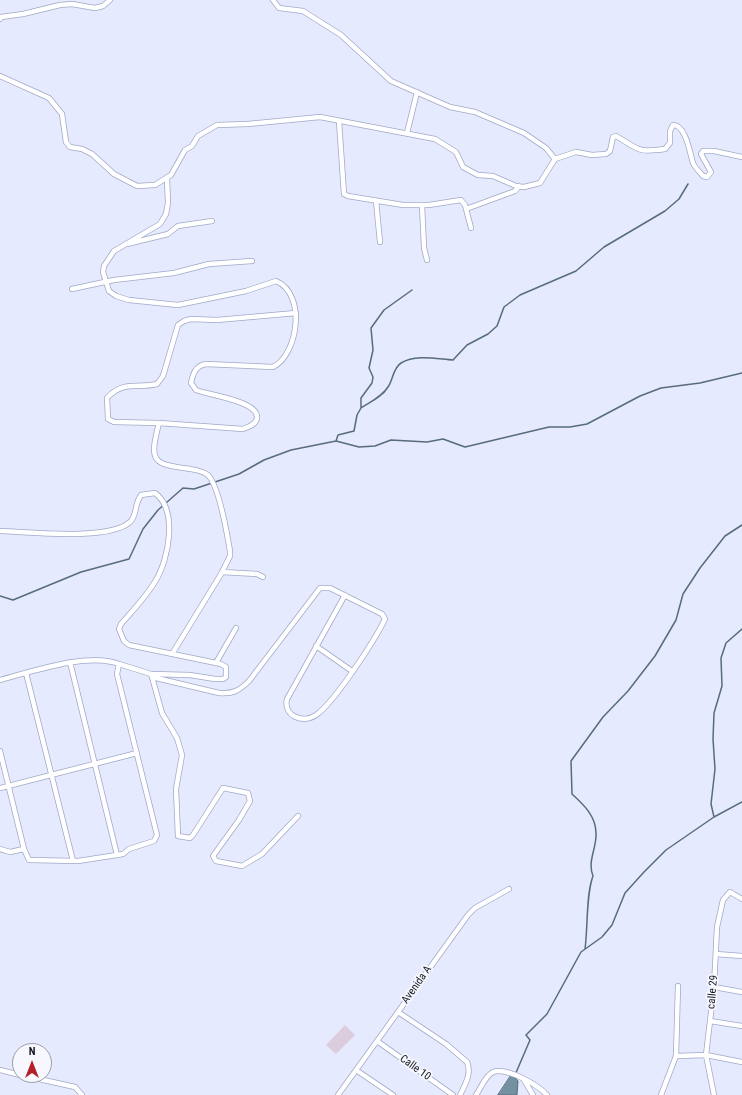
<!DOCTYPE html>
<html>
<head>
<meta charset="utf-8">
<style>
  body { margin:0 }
  #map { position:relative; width:742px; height:1095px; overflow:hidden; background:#e5eafe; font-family:"Roboto Condensed",sans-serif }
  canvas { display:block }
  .north { position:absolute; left:12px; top:1043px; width:40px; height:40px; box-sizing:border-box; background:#f6f8fe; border:1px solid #9c9ea6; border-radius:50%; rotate:0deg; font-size:11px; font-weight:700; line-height:16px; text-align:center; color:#141722 }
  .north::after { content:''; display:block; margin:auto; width:14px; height:18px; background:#b22127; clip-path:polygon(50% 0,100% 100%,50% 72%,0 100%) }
</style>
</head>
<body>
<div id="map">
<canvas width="742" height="1095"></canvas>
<div class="north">N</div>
</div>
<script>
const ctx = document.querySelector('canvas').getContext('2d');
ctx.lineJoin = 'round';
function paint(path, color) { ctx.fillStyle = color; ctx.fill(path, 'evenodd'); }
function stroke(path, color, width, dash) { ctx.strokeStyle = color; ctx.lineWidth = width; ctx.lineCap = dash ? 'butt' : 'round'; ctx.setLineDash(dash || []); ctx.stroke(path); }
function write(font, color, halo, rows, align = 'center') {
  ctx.font = font + ' "Roboto Condensed",sans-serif'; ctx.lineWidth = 3.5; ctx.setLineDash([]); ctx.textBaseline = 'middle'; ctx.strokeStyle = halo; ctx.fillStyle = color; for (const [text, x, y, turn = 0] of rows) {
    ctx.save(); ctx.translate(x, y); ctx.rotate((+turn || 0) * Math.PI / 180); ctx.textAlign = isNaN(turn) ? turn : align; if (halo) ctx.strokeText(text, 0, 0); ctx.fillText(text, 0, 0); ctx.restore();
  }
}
paint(new Path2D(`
  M345,1025L355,1035L336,1054L326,1045Z`), '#dbcdde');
const water = new Path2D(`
  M512,1074L518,1081L517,1095H498Z`);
paint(water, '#7491a2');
stroke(water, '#576c7c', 1);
stroke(new Path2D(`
  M361,408C370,402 382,397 388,387C393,380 393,368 401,363C416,354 437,359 453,360L467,345L488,334L497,326L504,307L520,295L576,271L604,247L665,211L679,199L688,184
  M336,441L338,435L354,431L357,415L361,408V398L372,383L373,377L369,368L373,350L371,328L384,310L412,290
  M0,596L13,600L81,572L129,559L143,529L158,510L183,488L194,489L239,474L264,460L291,450L336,441L359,447L375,446L391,440L427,442L443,439L465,447L549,427H570L587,424L640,396L661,388L700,383L742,373
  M714,817L711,804L715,769L713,739L714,713L722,686L721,658L726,643L742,629
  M585,949C588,927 586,894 593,876C587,861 597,848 596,833C596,816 583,804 572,794L571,761L603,717L628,691L655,656L676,620L683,594L700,568L725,536L742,525
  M515,1075L530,1040L526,1035L547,1014L581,952L602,937L612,925L625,893L644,872L666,850L714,817L742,802`), '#576c7c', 1.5);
const street = new Path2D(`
  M273,0L279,8L303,11L341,35L391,81L450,107L475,112L524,133L546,148L555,159
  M0,19L1,17L23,14L60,5L72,4L95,8L103,6L110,0
  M0,76L49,98L62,114L66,142L70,147L82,149L92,154L114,174L137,186L155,185L171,175L185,150L192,146L198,136L217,125L248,124L320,117L435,139L456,152L463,167L478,175L493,176L516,186L524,187L540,183L555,159L576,152L592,155L606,154L610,151L613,137L616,136C639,149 636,153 665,149L670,143V131L673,125C686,125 690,154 693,163C695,168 700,172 703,176L707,177L711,172L701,154L703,151H714L742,157
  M339,121L344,194L348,196L403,205H429L461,200L465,205L471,228
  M407,133L417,92
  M167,178L168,203L166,214L160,224L114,251L104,266L103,272L109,291L116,296L129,300L178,305L246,291L276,281C307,294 298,355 273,367L206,364C195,366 193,374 191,383L196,390C208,395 259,401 257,418C256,425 248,427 243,429L159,423C149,462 152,464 190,469C196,470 203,471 208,475C219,486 227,533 230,551V556L221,574L172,654
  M376,201L380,242
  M422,205L424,248L427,260
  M466,209L515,191L519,186
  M127,244L168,234L178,226L212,221
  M72,289L114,280L174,273L209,264L252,261
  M159,423L114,422L108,419L107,398C123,380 137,389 157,384L163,376L178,325L184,321L191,319L217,320L296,313
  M0,531C29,532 109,541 130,522C137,516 134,505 141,495L155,493C178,510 169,558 156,580C147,596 133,610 121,624L119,629L124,641L129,645L221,664L226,667V677L223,679H215L190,675L151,674L119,664
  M222,572L257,574L263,577
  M316,646L352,671
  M217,661L236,628
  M26,673L73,861
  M151,674L152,677L219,693C233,694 239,691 249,681L320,588H330L382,614L385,619C375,640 334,703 316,715C303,724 283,716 287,699L345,595
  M152,677L162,713L177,738L182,755L176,789L178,836L190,838L193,835L223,788L248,793L250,801L239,820L213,856L216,861L242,866L262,854L298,816
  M0,680C31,672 88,652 119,664L117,674L157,835L154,841L129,849L123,854L117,855L70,662
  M0,751L24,849L29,860L78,861L117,855
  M0,788L137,753
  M0,849L10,852L24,849
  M716,954L742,956
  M714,987L742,992
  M398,1012L446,1044L467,1062C472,1073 465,1085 460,1095
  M710,1021L742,1026
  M377,1041L453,1095
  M676,1056L706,1055L742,1062
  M0,1070L20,1075
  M356,1070L393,1095
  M21,1075L75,1087L82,1095
  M524,1080L533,1095
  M338,1095L468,915L475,908L509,889
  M476,1095C481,1088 485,1076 493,1072C507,1067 538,1085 547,1095
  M661,1095L676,1056L678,986
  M714,1095L706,1055L714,987L717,927L723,900L730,892L742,899`);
stroke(street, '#a1a8c7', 6);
stroke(street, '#fff', 4.5);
write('11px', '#141722', '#f6f8fe', [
  ["Avenida A",417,985,-55],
  ["calle 29",713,992,-85],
  ["Calle 10",415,1068,36]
]);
</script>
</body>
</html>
